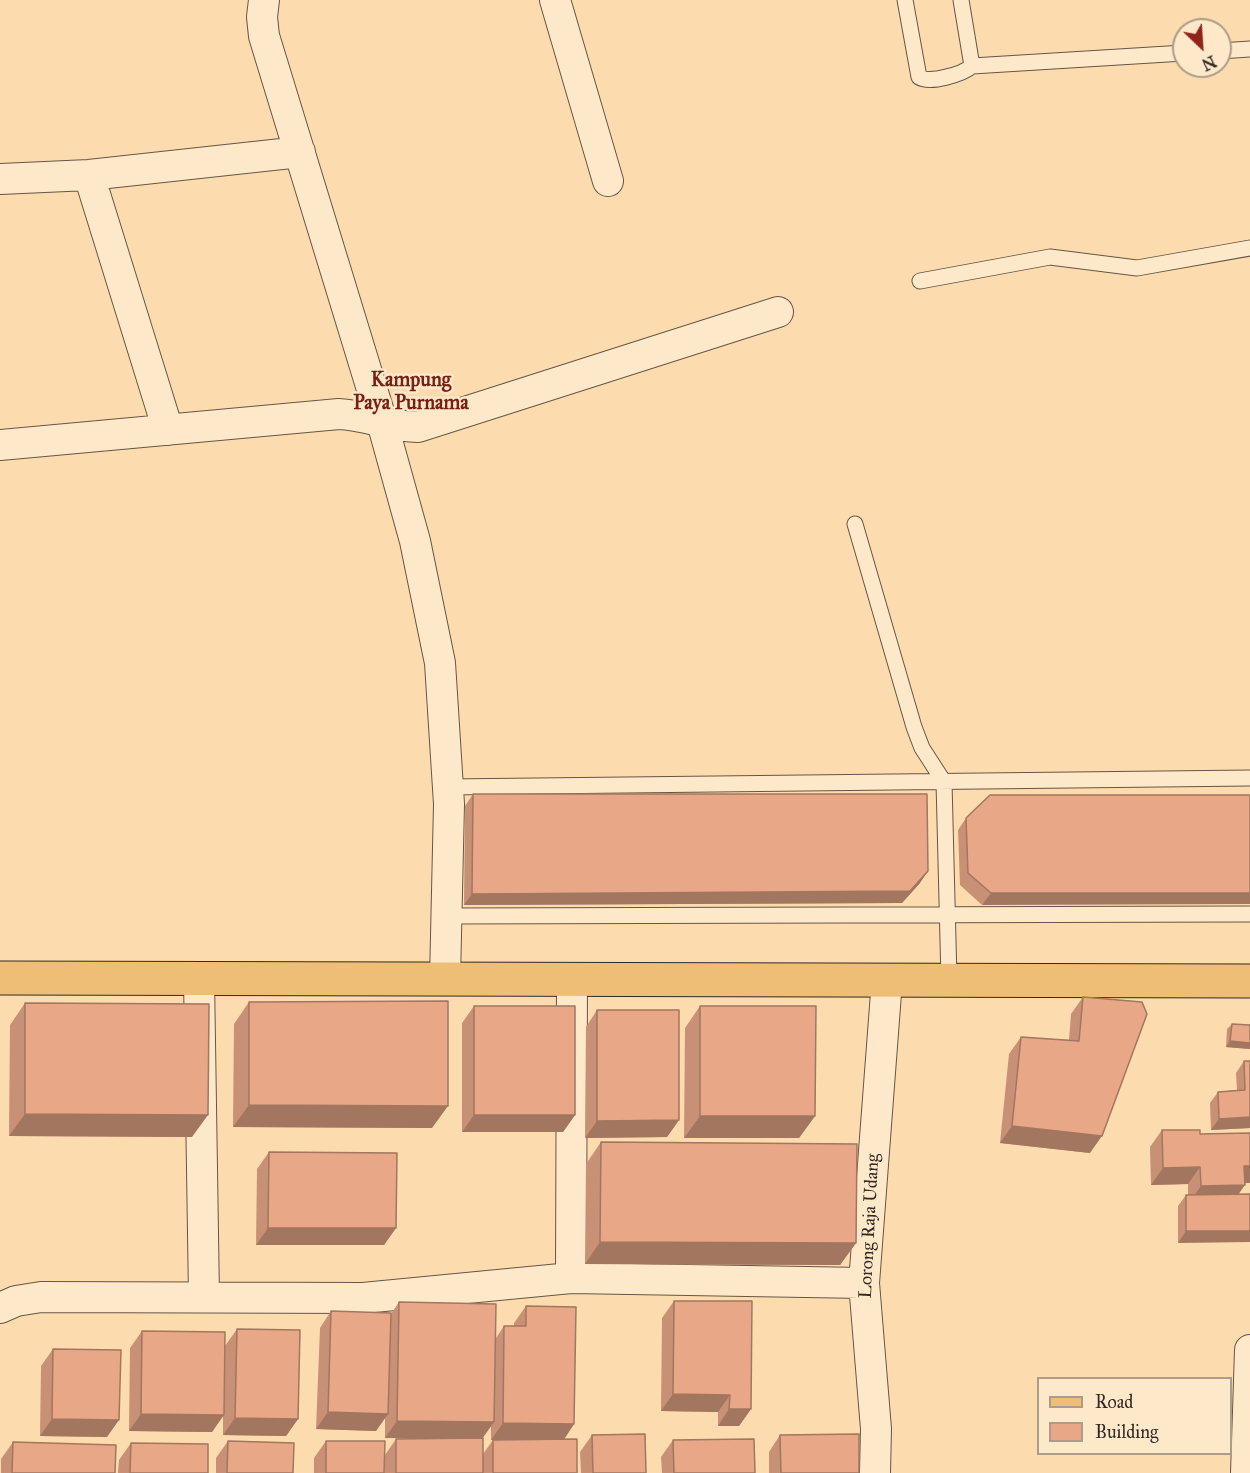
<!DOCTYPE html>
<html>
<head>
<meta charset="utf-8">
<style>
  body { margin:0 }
  #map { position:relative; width:1250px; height:1473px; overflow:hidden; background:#fcdcae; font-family:"IM FELL Great Primer",serif }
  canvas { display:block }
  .legend { position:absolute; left:1037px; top:1377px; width:195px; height:78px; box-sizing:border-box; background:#fde8ca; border:2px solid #ad9c87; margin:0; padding:8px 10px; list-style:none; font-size:18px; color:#342922 }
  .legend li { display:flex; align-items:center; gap:12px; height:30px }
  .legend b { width:30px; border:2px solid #ad9c87 }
  .north { position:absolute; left:1172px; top:18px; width:60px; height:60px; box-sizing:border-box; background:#fde8ca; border:2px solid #ad9c87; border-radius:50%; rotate:155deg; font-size:16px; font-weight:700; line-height:24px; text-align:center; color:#342922 }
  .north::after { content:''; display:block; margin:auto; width:21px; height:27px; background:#8f2418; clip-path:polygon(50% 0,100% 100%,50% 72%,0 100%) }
</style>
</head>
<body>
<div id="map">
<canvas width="1250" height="1473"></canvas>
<ul class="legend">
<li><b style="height:8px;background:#eebe77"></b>Road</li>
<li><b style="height:16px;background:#e8a888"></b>Building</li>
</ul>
<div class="north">N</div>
</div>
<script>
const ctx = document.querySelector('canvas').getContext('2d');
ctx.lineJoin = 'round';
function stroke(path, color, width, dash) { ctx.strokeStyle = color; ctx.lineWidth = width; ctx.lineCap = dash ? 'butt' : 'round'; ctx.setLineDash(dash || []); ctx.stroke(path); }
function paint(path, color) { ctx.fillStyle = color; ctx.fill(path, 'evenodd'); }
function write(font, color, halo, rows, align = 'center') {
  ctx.font = font + ' "IM FELL Great Primer",serif'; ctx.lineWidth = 5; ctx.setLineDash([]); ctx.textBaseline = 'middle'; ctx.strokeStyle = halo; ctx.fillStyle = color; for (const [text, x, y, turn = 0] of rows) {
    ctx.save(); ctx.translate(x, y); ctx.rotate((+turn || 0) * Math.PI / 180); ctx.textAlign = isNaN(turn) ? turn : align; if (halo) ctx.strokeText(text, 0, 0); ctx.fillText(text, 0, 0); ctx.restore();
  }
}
const service = new Path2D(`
  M905,0L919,77C930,84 963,74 972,66L1184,53
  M961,0L972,66
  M1220,51L1250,49
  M920,281L1050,257L1137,268L1250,248
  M855,524L914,727L922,748L944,782L949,980
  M447,787L1250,778
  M446,916L1250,914`);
const minor = new Path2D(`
  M264,0L262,17L264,36L382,422L415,541L440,663L449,804L445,979
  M555,0L608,181
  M89,175L168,430
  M0,179L89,175L300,152
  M0,445L339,414C366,415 391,427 418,427L778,312
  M199,978L204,1297
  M571,1278L572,979
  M0,1308L16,1301L41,1297L363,1298L571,1278L864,1283
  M875,1473L876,1429L864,1283L887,980
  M1246,1473L1250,1350`);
const primary = new Path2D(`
  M0,978L1250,981`);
stroke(service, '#665645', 17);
stroke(minor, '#665645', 32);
stroke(primary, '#342922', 35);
stroke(service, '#fde8ca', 15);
stroke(minor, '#fde8ca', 30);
stroke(primary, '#eebe77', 33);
paint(new Path2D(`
  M473,794L920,883L902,903L464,905L465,806Z
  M1250,795L982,905L960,885L958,830L966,818Z
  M1083,997L1090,1153L1000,1143L1009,1054L1021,1037L1069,1040L1071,1014Z
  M249,1002L432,1128L233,1127L234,1024Z
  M25,1003L192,1137L9,1136L10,1025Z
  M474,1006L575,1115L563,1132H462V1023Z
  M700,1006L815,1116L799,1138H684L685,1028Z
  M597,1010L679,1120L667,1137L585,1138L586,1027Z
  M1232,1024L1250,1025V1049L1226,1047L1227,1029Z
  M1244,1061L1250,1128L1211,1130L1210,1103L1218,1092L1237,1090L1236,1073Z
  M1162,1130L1200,1134L1250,1183H1245L1178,1243V1206L1186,1195H1188V1184L1151,1185L1150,1147Z
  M601,1142L856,1243L840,1265L585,1264L586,1164Z
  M269,1152L396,1228L384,1245H256L257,1169Z
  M674,1301L751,1409L739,1426H718V1412L661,1411L662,1318Z
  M399,1302L496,1338L504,1326H514V1323L526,1306L574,1424L564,1439L577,1473H314V1458L326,1441L385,1455L396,1439L423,1438H385V1417L376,1431L316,1429L320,1328L331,1311L391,1314ZM491,1426V1440H493L483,1454L482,1438Z
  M237,1329L298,1419L286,1436L223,1435V1415L212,1432L129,1431L130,1348L142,1331L225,1346Z
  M53,1349L107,1437L40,1436L41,1366Z
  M592,1435L646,1473H581L580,1452Z
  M780,1435L859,1473H769V1452Z
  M673,1440L755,1473H662L661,1457Z
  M228,1441L293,1473H216V1458Z
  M13,1442L115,1473H1V1459Z
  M131,1443L208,1473H118L119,1460Z`), '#c89075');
paint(new Path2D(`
  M928,871L920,883L902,903L464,905L472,894Z
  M991,893H1250V904L982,905Z
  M1230,1041L1250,1043V1049L1226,1047Z
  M249,1105L448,1106L432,1128L233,1127Z
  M25,1114L208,1115L192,1137L9,1136Z
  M474,1115H575L563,1132H462Z
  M700,1116H815L799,1138H684Z
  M1250,1117V1128L1211,1130L1219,1119Z
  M679,1120L667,1137L585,1138L597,1121Z
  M1012,1126L1102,1136L1090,1153L1000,1143Z
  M1244,1166H1250V1183H1232Z
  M1200,1167L1188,1184L1151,1185L1163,1168Z
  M1245,1185L1233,1202L1189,1203L1201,1186Z
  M268,1228H396L384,1245H256Z
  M1186,1231H1250V1242L1178,1243Z
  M600,1242L856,1243L840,1265L585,1264Z
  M673,1394L730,1395L718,1412L661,1411Z
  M729,1409H751L739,1426H718Z
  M328,1412L388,1414L376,1431L316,1429Z
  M141,1414L224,1415L212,1432L129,1431Z
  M235,1418L298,1419L286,1436L223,1435Z
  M52,1419L119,1420L107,1437L40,1436Z
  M397,1421L494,1422L482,1439L385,1438Z
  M503,1423L574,1424L563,1441L491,1440Z`), '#a2765f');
const building = new Path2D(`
  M473,794H927L928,871L910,891L472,894Z
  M990,795H1250V893H991L968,873L966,818Z
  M1083,997L1142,1002L1147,1014L1102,1136L1012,1126L1021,1037L1079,1041Z
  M448,1001V1106L249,1105V1002Z
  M25,1003L209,1004L208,1115L25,1114Z
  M474,1006H575V1115H474Z
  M700,1006H816L815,1116H700Z
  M597,1010H679V1120L597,1121Z
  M1232,1024L1250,1025V1043L1230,1041Z
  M1244,1061H1250V1117L1219,1119L1218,1092L1245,1090Z
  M1162,1130H1200V1134L1250,1133V1166H1244L1245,1185L1201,1186L1200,1167L1163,1168Z
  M601,1142L857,1144L856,1243L600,1242Z
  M269,1152L397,1153L396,1228H268Z
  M1250,1194V1231H1186V1195Z
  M674,1301H752L751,1409H729L730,1395L673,1394Z
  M399,1302L496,1304L494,1422L397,1421Z
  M526,1306L576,1307L574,1424L503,1423L504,1326H526Z
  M331,1311L391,1313L388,1414L328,1412Z
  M237,1329L300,1330L298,1419L235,1418Z
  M142,1331L225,1332L224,1415L141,1414Z
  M53,1349L121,1350L119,1420L52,1419Z
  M645,1434L646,1473H593L592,1435Z
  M859,1434V1473H781L780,1435Z
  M483,1438V1473H396V1439Z
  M577,1439V1473H493V1440Z
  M754,1439L755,1473H674L673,1440Z
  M228,1441L294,1443L293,1473H227Z
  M326,1441H385L384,1473H326Z
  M13,1442L116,1445L115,1473H12Z
  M131,1443L208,1444V1473H130Z`);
paint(building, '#e8a888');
stroke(building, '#a2765f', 1.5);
write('18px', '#342922', '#fde8ca', [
  ["Lorong Raja Udang",870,1226,-87]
]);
write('bold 20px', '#7a1f14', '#fde8ca', [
  ["Kampung",411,381],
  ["Paya Purnama",411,404]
]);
</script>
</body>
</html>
